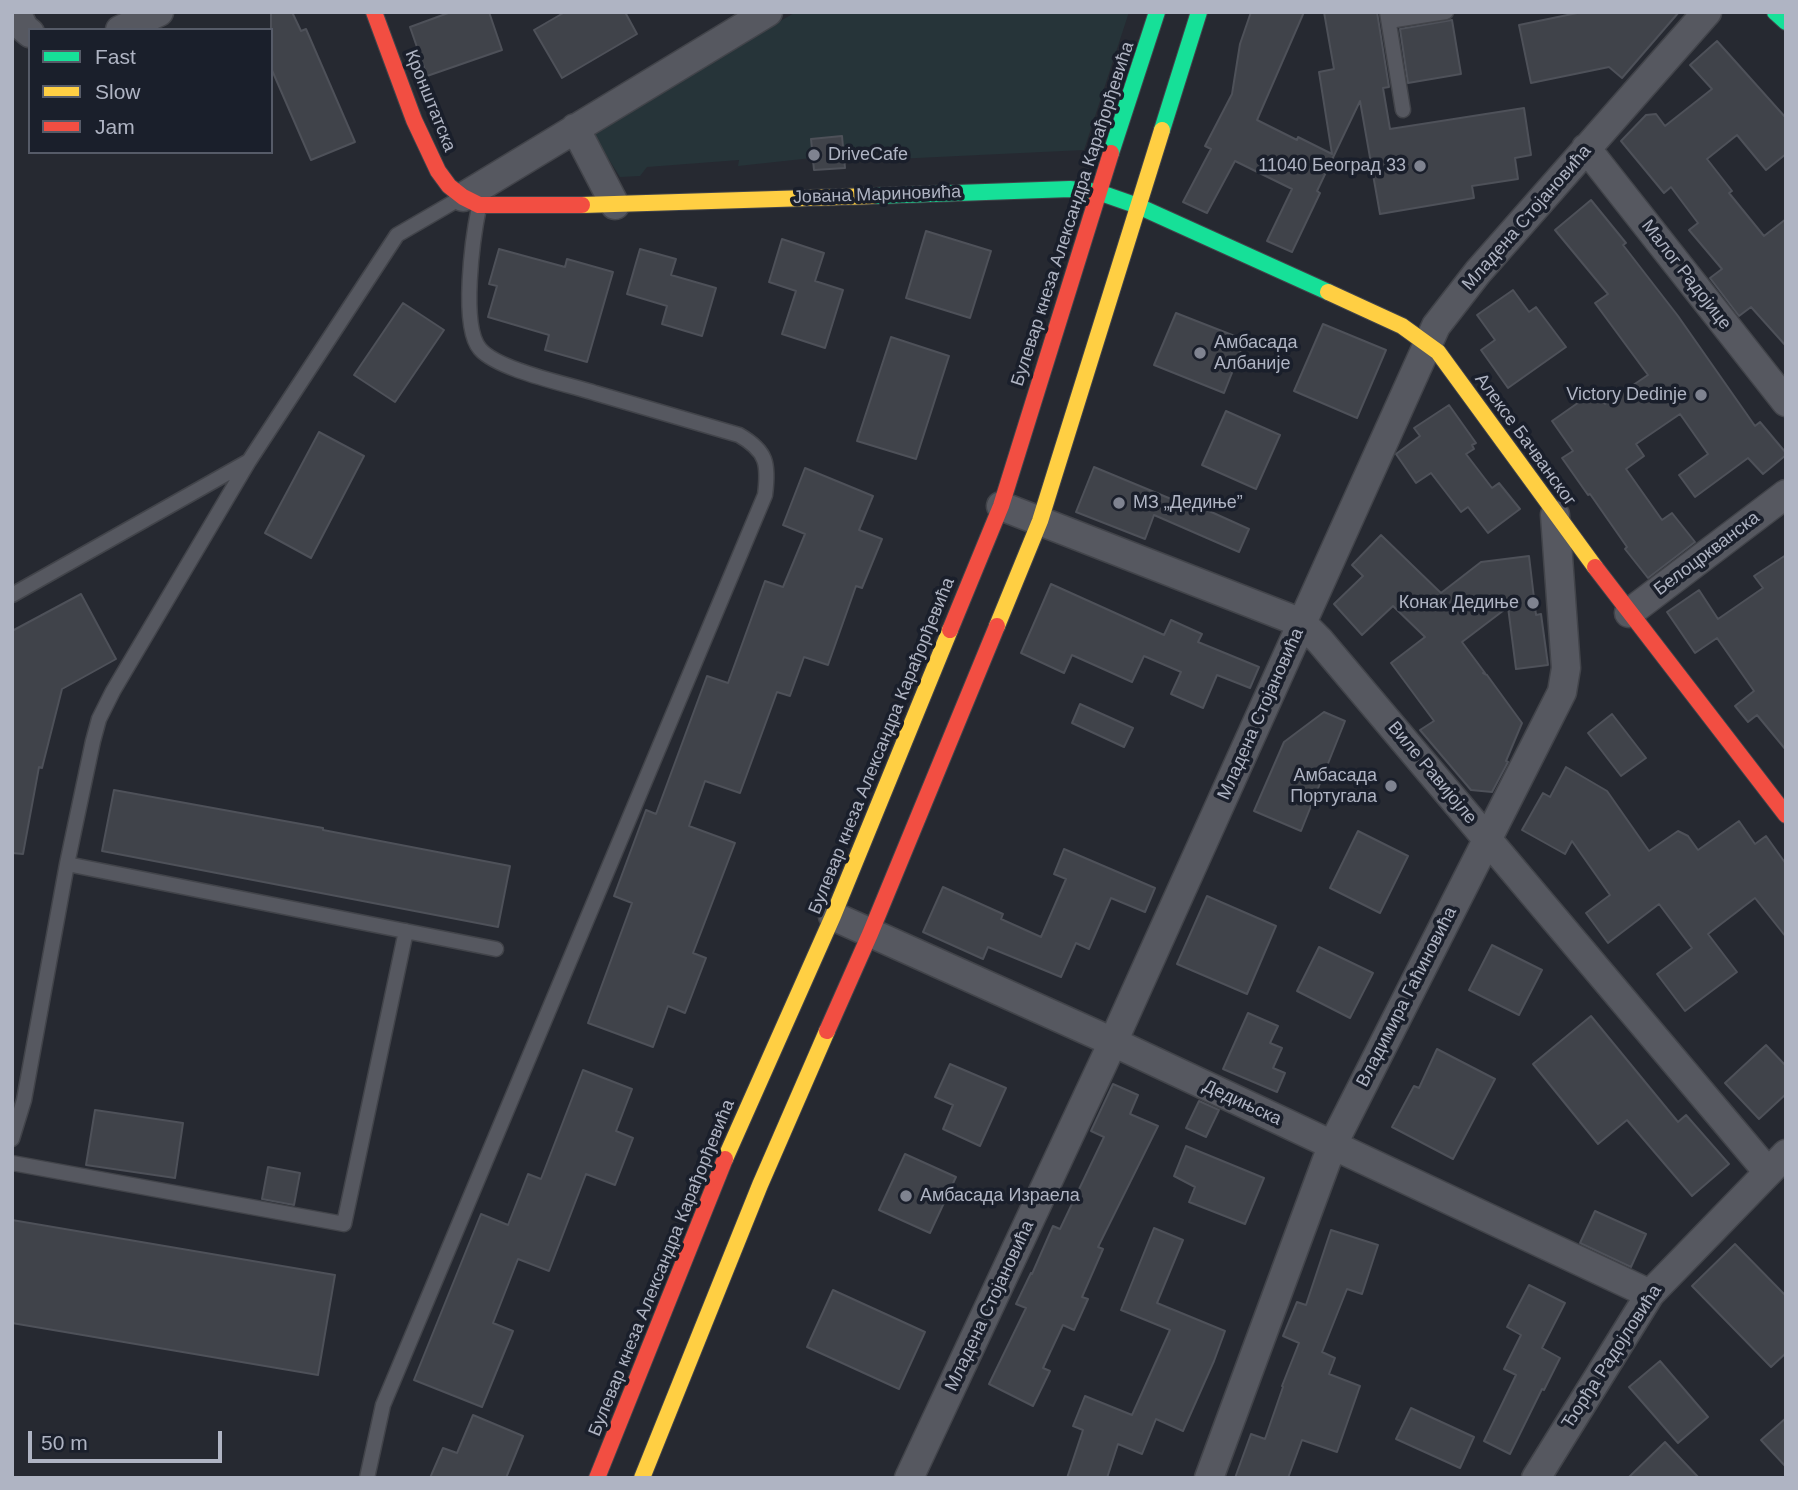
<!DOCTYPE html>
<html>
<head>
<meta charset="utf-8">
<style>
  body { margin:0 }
  #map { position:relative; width:1798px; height:1490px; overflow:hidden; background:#262931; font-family:Helvetica,sans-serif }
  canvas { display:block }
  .frame { position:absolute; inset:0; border:14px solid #afb4c3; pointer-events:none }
  .legend { position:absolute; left:28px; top:28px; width:245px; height:126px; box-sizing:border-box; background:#1a1f2b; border:2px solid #565b68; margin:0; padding:9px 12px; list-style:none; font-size:21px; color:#afb4c3 }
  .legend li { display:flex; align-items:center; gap:14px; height:35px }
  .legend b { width:35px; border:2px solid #565b68 }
  .scale { position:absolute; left:28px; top:1431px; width:194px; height:32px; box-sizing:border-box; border:4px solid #afb4c3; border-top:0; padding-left:9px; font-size:21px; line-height:24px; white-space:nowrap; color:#afb4c3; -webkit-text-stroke:5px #1a1f2b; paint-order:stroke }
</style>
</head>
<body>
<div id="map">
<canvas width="1798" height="1490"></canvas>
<div class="frame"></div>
<ul class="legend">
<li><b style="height:9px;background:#16e098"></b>Fast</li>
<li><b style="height:9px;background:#ffcf43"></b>Slow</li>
<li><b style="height:9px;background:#f24e42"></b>Jam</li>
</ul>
<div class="scale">50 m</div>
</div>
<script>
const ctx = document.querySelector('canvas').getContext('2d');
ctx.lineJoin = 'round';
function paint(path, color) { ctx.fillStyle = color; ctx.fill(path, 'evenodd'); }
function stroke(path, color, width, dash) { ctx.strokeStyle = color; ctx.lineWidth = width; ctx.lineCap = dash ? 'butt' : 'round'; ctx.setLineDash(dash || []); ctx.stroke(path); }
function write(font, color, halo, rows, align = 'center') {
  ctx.font = font + ' Helvetica,sans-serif'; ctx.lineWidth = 7; ctx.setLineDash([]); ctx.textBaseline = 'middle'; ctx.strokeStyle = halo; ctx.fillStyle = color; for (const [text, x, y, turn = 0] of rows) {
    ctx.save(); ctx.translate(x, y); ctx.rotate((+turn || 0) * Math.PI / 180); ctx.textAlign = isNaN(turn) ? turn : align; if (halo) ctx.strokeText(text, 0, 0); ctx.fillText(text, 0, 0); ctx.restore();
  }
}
paint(new Path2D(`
  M796,12H1129L1084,150L896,159L894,150L844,155L842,136L811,139L812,158L738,166L739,160L647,167L640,176L620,177L590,130Z`), '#263439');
const building = new Path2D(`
  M271,12H292L301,31L306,29L355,142L311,160L271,68Z
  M451,12H489L502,50L427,76L410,27Z
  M565,12H625L637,34L562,78L534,30Z
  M1251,12H1304L1257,120L1297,140L1298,137L1332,154L1319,72L1334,69L1324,12H1377L1389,87L1383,88L1390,129L1524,108L1531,155L1515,158L1518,179L1472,186L1474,198L1380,214L1360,101L1317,191L1320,193L1292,252L1267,241L1292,189L1235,161L1207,213L1183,202L1211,149L1205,146L1232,94L1240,44Z
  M1582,12H1679L1622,78L1609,67L1531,83L1519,25Z
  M1452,20L1461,74L1408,83L1400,29Z
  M1717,41L1786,118V154L1766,170L1737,135L1707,159L1732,191L1729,193L1764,236L1786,219V346L1751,307L1739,316L1710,278L1722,269L1689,230L1698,223L1671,187L1664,193L1621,141L1646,115L1656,114L1665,126L1712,89L1690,65Z
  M842,136L845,168L814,170L811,139Z
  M1591,200L1626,243L1623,245L1678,316L1755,426L1760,422L1786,453V455L1763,474L1748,458L1695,497L1679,475L1708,454L1680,414L1636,444L1644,456L1626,469L1662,520L1672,513L1695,542L1648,578L1625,549L1627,547L1590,494L1588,495L1562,458L1573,451L1552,421L1595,391L1605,404L1648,375L1595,303L1608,294L1555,230Z
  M926,231L991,251L970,318L906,298Z
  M782,239L824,253L815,281L843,290L825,348L782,334L796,291L769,282Z
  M499,249L565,267L567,259L613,272L587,362L545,350L549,335L488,317L497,286L489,284Z
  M640,249L676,259L671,275L716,288L702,336L662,324L667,306L627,294Z
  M1513,290L1529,312L1536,307L1566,347L1508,388L1481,350L1495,340L1477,315Z
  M403,303L444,330L395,402L354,375Z
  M1176,313L1245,340L1224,393L1154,365Z
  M1323,324L1386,350L1357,418L1294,391Z
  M891,337L949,356L916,459L857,441Z
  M1449,405L1476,443L1472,445L1474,449L1466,454L1492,488L1499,483L1520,509L1488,533L1468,507L1461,512L1431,473L1416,483L1396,454L1420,436L1414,428Z
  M1226,411L1280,435L1256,489L1202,465Z
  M319,432L364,456L311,558L265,533Z
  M1094,467L1176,501L1178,497L1249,529L1239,552L1154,515L1145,539L1076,512Z
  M805,468L873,496L859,530L882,539L862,588L856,586L828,665L804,657L790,696L777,692L740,793L705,781L689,826L735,843L693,953L706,958L685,1013L668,1006L653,1047L588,1023L632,903L614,896L646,810L656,814L707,676L728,683L765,581L783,587L805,534L783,525Z
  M1381,535L1441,593L1481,562L1529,556L1536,615L1541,614L1548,665L1516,669L1508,607L1462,642L1485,673H1483L1487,675L1522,723L1506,761L1508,762L1492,792L1471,790L1420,730L1434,721L1391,663L1425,637L1393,606L1362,635L1334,604L1363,576L1352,565Z
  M1786,555V750L1757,715L1748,722L1735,706L1754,691L1717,638L1695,653L1667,612L1699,590L1718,619L1763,588L1754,576Z
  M1051,584L1164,635L1171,620L1202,634L1198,642L1259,667L1250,688L1217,675L1203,708L1171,694L1181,672L1144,656L1132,682L1072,655L1064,673L1021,653Z
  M81,594L116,659L62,689L42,768L39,767L23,854L12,853V631Z
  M1080,704L1133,728L1124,747L1072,723Z
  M1324,712L1345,721L1301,831L1254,811L1284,742Z
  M1612,714L1646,758L1621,776L1588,733Z
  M1566,767L1607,791L1649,851L1678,831L1688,836L1698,850L1739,821L1755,844L1766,836L1786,864V937L1755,898L1708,934L1737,972L1685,1011L1657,974L1692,948L1659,904L1608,943L1586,913L1610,895L1572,841L1565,854L1522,830L1543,793L1550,797Z
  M114,790L323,828V830L510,866L498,927L102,851Z
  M1358,831L1408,856L1380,913L1330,888Z
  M1064,849L1155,888L1145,912L1111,898L1089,949L1076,943L1061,977L988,947L983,959L923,932L943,887L1003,914L1001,919L1041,937L1066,879L1054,874Z
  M1207,896L1276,926L1247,994L1177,964Z
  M1492,945L1542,970L1519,1015L1469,990Z
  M1319,947L1373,973L1350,1018L1297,991Z
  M1248,1013L1278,1026L1270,1043L1282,1048L1273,1068L1285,1073L1277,1092L1223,1069Z
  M1591,1016L1678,1122L1686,1115L1729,1164L1692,1196L1627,1120L1598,1144L1533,1064Z
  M1766,1045L1786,1066V1094L1759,1119L1725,1083Z
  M1437,1049L1495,1079L1453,1159L1392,1127L1414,1086L1419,1088Z
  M950,1064L1006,1088L980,1146L943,1129L953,1105L935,1097Z
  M583,1070L632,1089L616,1131L633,1138L615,1185L586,1174L549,1271L518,1259L493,1323L513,1331L482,1407L414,1380L481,1214L508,1225L528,1174L541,1179Z
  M1113,1084L1138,1095L1130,1114L1158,1126L1098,1247L1103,1249L1082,1297L1088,1299L1074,1330L1063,1325L1043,1368L1050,1371L1033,1406L989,1384L1026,1308L1016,1304L1031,1273L1032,1274L1053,1226L1060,1229L1104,1137L1091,1131Z
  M1199,1101L1219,1110L1206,1137L1186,1128Z
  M95,1110L183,1123L175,1178L86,1165Z
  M1186,1146L1264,1178L1245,1224L1189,1202L1195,1187L1174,1176Z
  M905,1154L956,1177L930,1233L879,1210Z
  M268,1167L300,1173L294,1205L262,1199Z
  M1595,1211L1646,1234L1631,1267L1580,1243Z
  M12,1220L335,1275L318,1375L12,1323Z
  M1154,1228L1183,1240L1157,1303L1225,1331L1214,1361L1183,1431L1156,1419L1142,1454L1118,1444L1107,1478H1067L1083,1430L1073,1426L1085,1396L1132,1415L1170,1330L1121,1310Z
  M1331,1230L1378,1245L1362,1294L1347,1289L1322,1352L1335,1358L1329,1374L1360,1386L1337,1452L1302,1440L1288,1478H1235L1251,1434L1265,1439L1283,1387L1282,1386L1299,1343L1283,1336L1297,1302L1306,1305Z
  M1735,1244L1786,1296V1353L1771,1367L1692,1286Z
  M1529,1285L1565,1303L1542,1348L1560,1358L1544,1390L1542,1389L1510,1454L1484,1441L1516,1375L1504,1369L1521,1335L1507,1327Z
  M833,1290L925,1332L899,1389L807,1347Z
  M1660,1361L1708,1417L1678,1443L1629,1387Z
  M1411,1408L1474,1437L1460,1468L1396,1439Z
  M473,1415L523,1436L506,1478H430L443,1448L457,1453Z
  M1786,1418V1467L1761,1440Z
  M1665,1442L1699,1478H1628Z`);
paint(building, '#40434a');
stroke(building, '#4e5159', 2);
const lane = new Path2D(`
  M1387,12L1403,110
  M1389,21L1446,12
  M12,595L249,461
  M67,864L496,949
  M12,1139L24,1100L67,864L93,741L99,719L113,691L249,461L397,235L459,199
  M12,1163L344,1224L406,931
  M367,1478L383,1405L765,495C769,464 767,451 739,435C691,421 643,407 595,393C567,384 498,370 480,349C460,326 473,236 479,207`);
const street = new Path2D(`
  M16,12L24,28L30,33
  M120,30L159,12
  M575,128L615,205
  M1586,148L1786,402
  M463,197L768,12
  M1001,506L1302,623L1320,641L1768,1172
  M1629,613L1786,494
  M833,916L1113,1042L1650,1294
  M909,1478L1113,1042L1436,326L1478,272L1707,12
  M1209,1478L1332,1146L1562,692L1566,668L1555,515
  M1536,1478L1650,1294L1786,1154`);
const fast = new Path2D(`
  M1775,12L1786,22
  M1162,130L1199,12
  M1111,153L1157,12
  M873,196L1070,189L1098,192L1138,206L1328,292`);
const slow = new Path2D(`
  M582,205L873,196
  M1328,292L1402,326L1438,352L1595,567
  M997,626L1040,521L1162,130
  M725,1159L833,916L950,630
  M642,1478L760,1185L827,1031`);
const jam = new Path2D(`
  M374,12L414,120L438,171L449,186L463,197L479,205H582
  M1595,567L1786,815
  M950,630L1001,506L1111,153
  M827,1031L870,934L997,626
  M597,1478L725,1159`);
stroke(lane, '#42444a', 17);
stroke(street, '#42444a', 31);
stroke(fast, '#42444a', 18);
stroke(slow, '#42444a', 18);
stroke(jam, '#42444a', 18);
stroke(lane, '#565860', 14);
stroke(street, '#565860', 28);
stroke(fast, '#16e098', 16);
stroke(slow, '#ffcf43', 16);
stroke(jam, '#f24e42', 16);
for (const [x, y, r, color] of [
  [814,155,7,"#7f8390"],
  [1420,166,7,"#7f8390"],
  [1200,353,7,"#7f8390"],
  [1701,395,7,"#7f8390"],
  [1119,503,7,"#7f8390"],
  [1533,603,7,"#7f8390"],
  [1391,786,7,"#7f8390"],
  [906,1196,7,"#7f8390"]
]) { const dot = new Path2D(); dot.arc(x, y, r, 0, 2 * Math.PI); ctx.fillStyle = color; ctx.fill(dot); stroke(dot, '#1a1f2b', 2.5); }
write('18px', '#afb4c3', '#1a1f2b', [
  ["Кронштатска",430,101,68],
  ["Јована Мариновића",877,195,-2],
  ["Булевар кнеза Александра Карађорђевића",1073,214,-72],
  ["Младена Стојановића",1527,218,-49],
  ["Малог Радојице",1686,275,52],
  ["Алексе Бачванског",1525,440,54],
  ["Белоцркванска",1707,554,-37],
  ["Младена Стојановића",1261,714,-66],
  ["Булевар кнеза Александра Карађорђевића",882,746,-68],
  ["Виле Равијојле",1432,773,50],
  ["Владимира Гаћиновића",1407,997,-63],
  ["Дедињска",1242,1103,25],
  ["Булевар кнеза Александра Карађорђевића",662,1268,-68],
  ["Младена Стојановића",990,1306,-65],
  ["Ђорђа Радојловића",1612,1357,-57]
]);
write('18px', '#afb4c3', '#1a1f2b', [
  ["DriveCafe",828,155],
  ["11040 Београд 33",1406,166,"right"],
  ["Амбасада",1214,343],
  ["Албаније",1214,364],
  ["Victory Dedinje",1687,395,"right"],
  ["МЗ „Дедиње”",1133,503],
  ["Конак Дедиње",1519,603,"right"],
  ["Амбасада",1377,776,"right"],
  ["Португала",1377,797,"right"],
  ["Амбасада Израела",920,1196]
], 'left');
</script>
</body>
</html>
